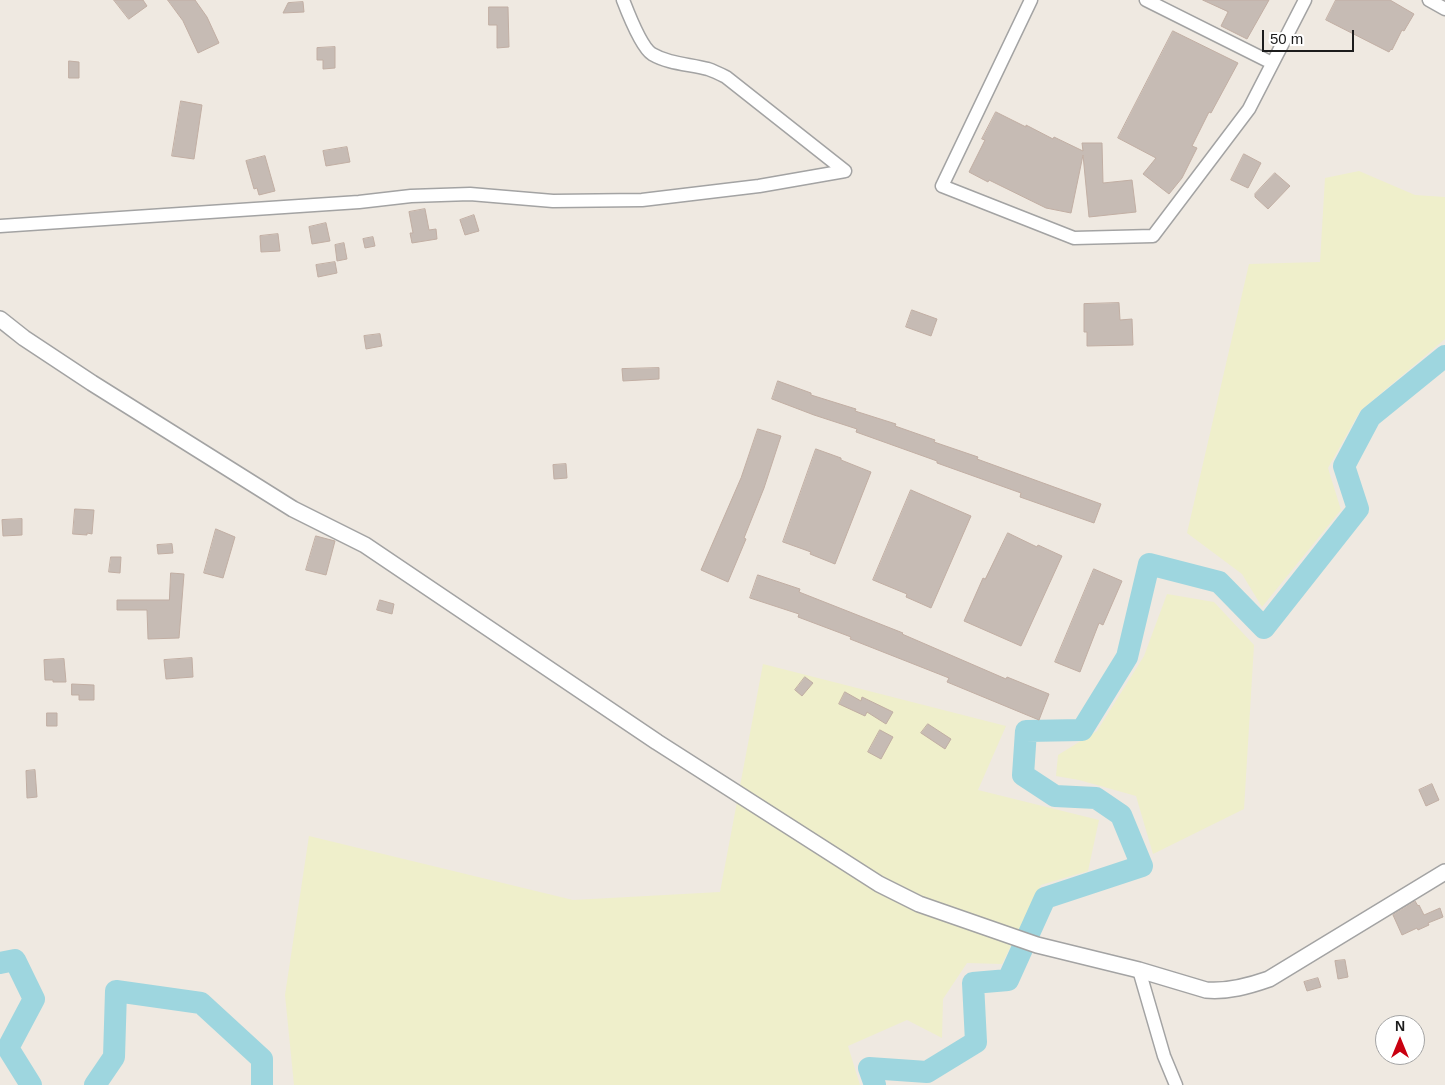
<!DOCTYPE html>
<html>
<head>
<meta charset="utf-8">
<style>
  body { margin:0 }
  #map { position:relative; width:1445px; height:1085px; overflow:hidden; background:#efe9e1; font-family:Helvetica,sans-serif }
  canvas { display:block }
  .north { position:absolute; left:1375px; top:1015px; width:50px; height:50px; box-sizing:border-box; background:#fff; border:1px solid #a4a4a4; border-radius:50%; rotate:0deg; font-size:14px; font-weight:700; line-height:20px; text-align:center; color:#1c1c1c }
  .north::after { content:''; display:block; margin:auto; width:18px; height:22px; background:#c90010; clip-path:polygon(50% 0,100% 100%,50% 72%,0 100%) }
  .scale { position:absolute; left:1262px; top:30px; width:92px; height:22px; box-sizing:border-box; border:2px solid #1c1c1c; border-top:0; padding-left:6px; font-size:15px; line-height:18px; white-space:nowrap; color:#1c1c1c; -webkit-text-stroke:4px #fff; paint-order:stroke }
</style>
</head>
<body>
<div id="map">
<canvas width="1445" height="1085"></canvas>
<div class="north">N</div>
<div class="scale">50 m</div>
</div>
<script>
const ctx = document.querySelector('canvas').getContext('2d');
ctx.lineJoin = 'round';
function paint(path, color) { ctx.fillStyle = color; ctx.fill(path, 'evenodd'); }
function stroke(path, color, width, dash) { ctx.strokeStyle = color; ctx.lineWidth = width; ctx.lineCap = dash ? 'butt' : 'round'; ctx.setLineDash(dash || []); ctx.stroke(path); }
paint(new Path2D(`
  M1359,171L1415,195L1445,197V339L1360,411L1328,468L1341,510L1262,607L1242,574L1187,533L1249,264L1320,262L1325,178Z
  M1167,594L1214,602L1254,645L1244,809L1153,854L1136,796L1079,780L1056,776L1058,755L1097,731L1144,656Z
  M763,664L1006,726L978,790L1099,820L1088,871L1041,885L1002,964L967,963L943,999L942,1038L907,1020L848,1046L860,1085H294L285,995L309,836L573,900L720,892Z`), '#efefcb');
stroke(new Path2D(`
  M0,963L15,960L34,999L8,1048L31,1085
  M95,1085L114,1057L116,991L201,1003L262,1059V1085
  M875,1085L869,1068L927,1072L976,1042L973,983L1008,980L1045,898L1142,866L1121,815L1096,798L1055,796L1023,775L1026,731L1082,730L1127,657L1149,564L1219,582L1264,628L1358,509L1344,466L1370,417L1445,356`), '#9ed6df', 22);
const building = new Path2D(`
  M114,0H143L147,6L129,19Z
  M168,0H195L207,17L219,43L198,53L183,21Z
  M1203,0H1269L1247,39L1221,26L1228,12Z
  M1336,0H1390L1414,14L1404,31L1402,30L1392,50L1391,49L1389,52L1326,20Z
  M303,2L304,12L283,13L288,3Z
  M489,7H508L509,47L497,48V25H489Z
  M1173,31L1238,63L1211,113L1209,112L1192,146L1197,148L1182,178L1169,194L1143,174L1156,158L1118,138Z
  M335,47V68L323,69V60H317V48Z
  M69,61L79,62V78H69Z
  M181,101L202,105L194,159L172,156Z
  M996,112L1026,127V125L1053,139L1054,137L1083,151L1082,143H1102L1103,183L1132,180L1136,212L1089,217L1083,155L1071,213L1046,208L989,180L988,182L969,172L985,140L982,139Z
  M347,147L350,162L326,166L323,151Z
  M1244,154L1261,163L1248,188L1231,180Z
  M265,156L275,191L259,195L257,188L254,189L246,161Z
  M1275,173L1290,186L1268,209L1255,197V194Z
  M425,209L429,230L436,229L437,239L412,243L410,233H413L409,212Z
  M474,215L479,231L465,235L460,220Z
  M326,223L330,241L312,244L309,227Z
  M278,234L280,251L261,252L260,236Z
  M373,237L375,246L365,248L363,239Z
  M344,243L347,259L337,261L335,245Z
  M335,262L337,273L318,277L316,265Z
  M1119,303L1120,320L1132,319L1133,345L1087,346V332H1084V304Z
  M912,310L937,319L931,336L906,327Z
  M380,334L382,346L366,349L364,336Z
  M659,368V379L623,381L622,369Z
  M778,381L811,393V395L856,409L855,411L896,424L895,426L935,440L934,442L978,457L977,459L1101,504L1094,523L1020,497L1021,493L937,463V461L856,432L857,429L814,415L772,399Z
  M758,429L781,436L764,488L744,538L746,539L728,582L701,570L741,478Z
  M816,449L841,458V460L871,472L835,564L810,554L811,552L783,542Z
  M566,464L567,478L554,479L553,465Z
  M911,490L971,516L931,608L906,597L907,594L873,580Z
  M75,509L94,510L92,534L87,533V535L73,534Z
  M22,519V535L3,536L2,520Z
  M216,529L235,537L223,578L204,573Z
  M1008,533L1037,547L1038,545L1062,556L1021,646L964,621L983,578L985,579Z
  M316,536L335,541L326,575L306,570Z
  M172,544L173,553L158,554L157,545Z
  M111,557H121L120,573L109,572Z
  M1094,569L1122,581L1103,625L1099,623L1080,672L1055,662Z
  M171,573L184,574L179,638L148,639L147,610H117V600H169Z
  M758,575L800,589L799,592L903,633L902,634L1006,679L1007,677L1049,694L1039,720L947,682L949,678L850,639L851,637L798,617L799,614L750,598Z
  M380,600L394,604L392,614L377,610Z
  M192,658L193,677L166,679L164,660Z
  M64,659L66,682H53V680H45L44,660Z
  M805,677L813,683L802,696L795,690Z
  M72,684L94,685V700H79V695H72Z
  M845,692L861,701L862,697L893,712L886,724L867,712L865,716L839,704Z
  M47,713H57V726H47Z
  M928,724L951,739L945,749L921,733Z
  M880,730L893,737L881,759L868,752Z
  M35,770L37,797L27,798L26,771Z
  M1432,784L1439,800L1426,806L1419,790Z
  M1415,901L1418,906L1419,905L1424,915L1440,908L1443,917L1428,923L1429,925L1418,930L1417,928L1402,935L1393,915Z
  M1345,960L1348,977L1338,979L1335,961Z
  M1318,978L1321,987L1307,991L1304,982Z`);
paint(building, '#c6bbb4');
stroke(building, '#c1aea3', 1);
const minor = new Path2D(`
  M623,0C628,13 641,47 652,54C669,64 690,64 708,69C714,71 720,74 726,77L845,171
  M1031,0L942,186L1074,238L1153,236L1249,109L1305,0
  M1146,0L1272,63
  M1429,0L1445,9
  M0,226L359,202L411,196L470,194L553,201L642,200L759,186L845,171
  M1139,970L1164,1056L1176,1085`);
const tertiary = new Path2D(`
  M0,319L24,338L92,383L293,509L365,545L657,742L879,884L919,904L1037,945L1139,970L1206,990C1228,992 1249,986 1269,979L1445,872`);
stroke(minor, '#a3a3a3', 15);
stroke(tertiary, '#a3a3a3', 18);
stroke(minor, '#fff', 12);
stroke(tertiary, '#fff', 15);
</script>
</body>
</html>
